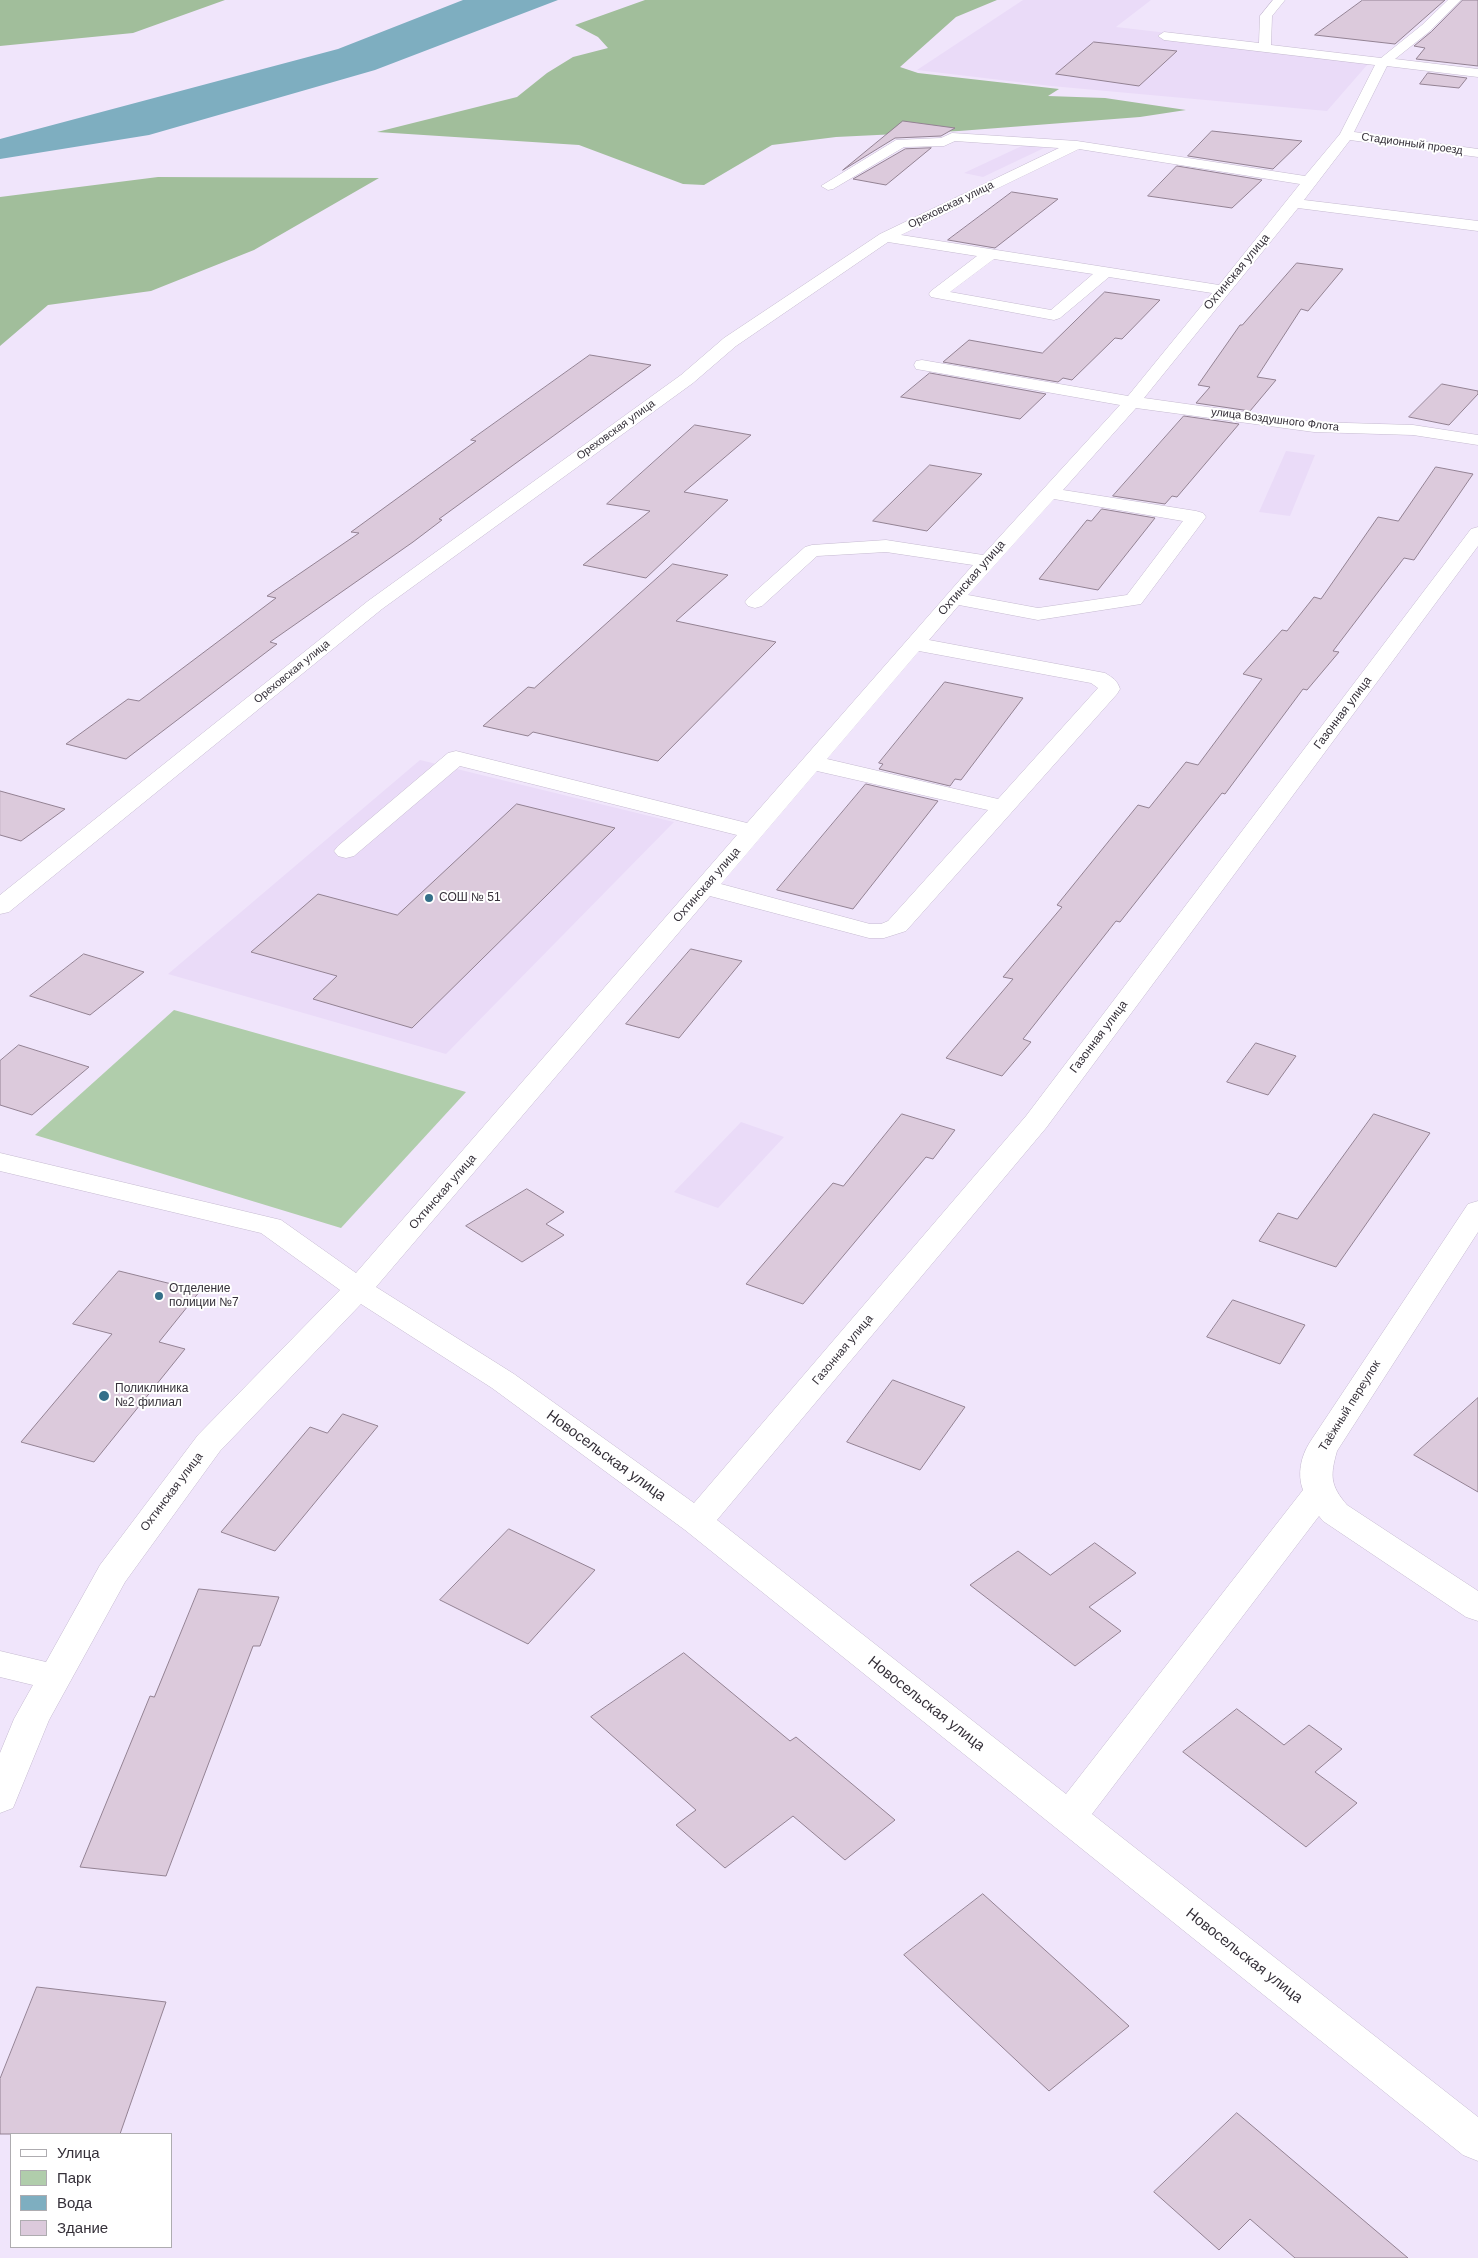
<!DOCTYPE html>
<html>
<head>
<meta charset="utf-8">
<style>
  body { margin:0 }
  #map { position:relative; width:1478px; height:2258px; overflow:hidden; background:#f0e5fb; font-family:Helvetica,sans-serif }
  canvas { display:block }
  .legend { position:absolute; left:10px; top:2133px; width:162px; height:115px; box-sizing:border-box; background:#fff; border:1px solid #aeacb0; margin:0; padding:6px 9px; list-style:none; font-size:15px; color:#353039 }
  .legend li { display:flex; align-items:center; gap:10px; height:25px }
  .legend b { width:25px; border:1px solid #aeacb0 }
</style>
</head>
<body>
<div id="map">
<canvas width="1478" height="2258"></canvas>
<ul class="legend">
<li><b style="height:6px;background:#fff"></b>Улица</li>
<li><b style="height:14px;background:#b0cdab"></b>Парк</li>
<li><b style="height:14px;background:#7eaec0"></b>Вода</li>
<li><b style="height:14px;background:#dccadc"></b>Здание</li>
</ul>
</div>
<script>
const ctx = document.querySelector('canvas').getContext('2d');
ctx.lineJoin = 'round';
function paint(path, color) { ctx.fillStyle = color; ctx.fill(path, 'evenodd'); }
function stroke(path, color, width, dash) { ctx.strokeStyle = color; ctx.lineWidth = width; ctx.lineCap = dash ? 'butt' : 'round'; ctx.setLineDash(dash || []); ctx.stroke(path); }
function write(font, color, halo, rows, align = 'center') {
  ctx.font = font + ' Helvetica,sans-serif'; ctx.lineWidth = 4; ctx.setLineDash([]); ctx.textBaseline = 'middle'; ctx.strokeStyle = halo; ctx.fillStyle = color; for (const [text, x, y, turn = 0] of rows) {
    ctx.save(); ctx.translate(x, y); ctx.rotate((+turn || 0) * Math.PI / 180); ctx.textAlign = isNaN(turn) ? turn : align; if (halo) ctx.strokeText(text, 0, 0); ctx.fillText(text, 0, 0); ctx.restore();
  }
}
paint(new Path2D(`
  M1023,0H1151L1116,27L1374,57L1327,111L1051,86L917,70Z
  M1026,144L1044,148L983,177L964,173Z
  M1286,451L1315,455L1290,516L1259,512Z
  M420,760L674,822L446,1054L168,974Z
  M741,1122L784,1137L718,1208L674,1192Z`), '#eadbf8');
paint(new Path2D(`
  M174,1010L466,1092L341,1228L35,1135Z`), '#b0cdab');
paint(new Path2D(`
  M0,0H225L133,33L0,46Z
  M645,0H997L956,17L900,67L918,73L1059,89L1048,96L1105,98L1186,110L1140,117L959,131L836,137L772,145L704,185L683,184L579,145L377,132L517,97L547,73L573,57L608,48L598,37L575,25Z
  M158,177L379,178L254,250L151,291L48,305L0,346V197Z`), '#a1be9b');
paint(new Path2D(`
  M463,0H558L375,70L149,135L0,159V139L338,49Z`), '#7eaec0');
const building = new Path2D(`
  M1363,0H1445L1395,44L1315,35Z
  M1463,0H1478V66L1416,59L1425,48L1414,46L1431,32Z
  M1094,42L1177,51L1139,86L1056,74Z
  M1428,73L1467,78L1459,88L1420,84Z
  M903,121L955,128L941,136L895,138L843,170Z
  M1212,131L1302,141L1273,169L1188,156Z
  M931,148L886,185L853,179L905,149Z
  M1177,166L1262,180L1232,208L1148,196Z
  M1012,192L1058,199L995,248L948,240Z
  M1297,263L1343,269L1308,311L1301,309L1257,377L1276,380L1250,411L1196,403L1210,387L1198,385L1240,325H1242Z
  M1105,292L1160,300L1122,339L1115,338L1072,380L1063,378L1058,382L943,362L969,340L1042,353Z
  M590,355L651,365L439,519L442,520L413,542L270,642L277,644L126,759L66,744L128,699L139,701L276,598L267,596L359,533L351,532L476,441L471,440Z
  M930,373L1046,394L1020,419L901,397Z
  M1442,384L1478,391V394L1449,425L1409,417Z
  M1184,416L1239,424L1177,497L1172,496L1165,504L1113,496Z
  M695,425L751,435L684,492L728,500L646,578L583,565L650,511L607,504Z
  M930,465L982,474L927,531L873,521Z
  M1436,467L1473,474L1414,560L1404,558L1333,651L1339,652L1307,690L1303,689L1225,794L1222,793L1120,922L1116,921L1023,1039L1031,1042L1002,1076L946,1058L1013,979L1003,977L1062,907L1057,905L1138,805L1149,808L1186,762L1198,765L1262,679L1243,674L1282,630L1287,631L1314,597L1321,599L1378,517L1398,521Z
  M1102,509L1155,518L1098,590L1039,579L1087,520L1091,521Z
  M673,564L728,575L676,621L776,642L658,761L533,732L528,736L483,726L528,687L534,688Z
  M945,682L1023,698L961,780L955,779L950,786L879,769L883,764L879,763Z
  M866,784L938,801L853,909L777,890Z
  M0,791L65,809L21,841L0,835Z
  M517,804L615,828L412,1028L313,999L337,976L251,952L318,894L397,915Z
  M691,949L742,961L679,1038L626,1024Z
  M84,954L144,972L90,1015L30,996Z
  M1256,1043L1296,1056L1268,1095L1227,1082Z
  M19,1045L89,1067L32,1115L0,1105V1061Z
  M902,1114L955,1130L933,1159L926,1157L803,1304L746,1284L833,1183L843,1186Z
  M1374,1114L1430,1133L1336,1267L1259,1241L1278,1213L1297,1219Z
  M527,1189L564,1212L546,1224L564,1235L522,1262L466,1226Z
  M119,1271L200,1291L159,1342L185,1349L94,1462L21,1442L112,1334L73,1324Z
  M1233,1300L1305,1325L1280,1364L1207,1337Z
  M893,1380L965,1407L920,1470L847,1442Z
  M1478,1398V1492L1414,1455Z
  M343,1414L378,1426L275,1551L221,1532L310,1427L327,1433Z
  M509,1529L595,1570L528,1644L440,1600Z
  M1095,1543L1136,1573L1089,1607L1121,1631L1075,1666L970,1585L1018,1551L1050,1575Z
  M199,1589L279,1597L260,1646H253L166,1876L80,1867L150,1696L154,1697Z
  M684,1653L790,1741L796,1737L895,1820L845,1860L793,1816L725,1868L676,1825L696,1810L591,1717Z
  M1237,1709L1284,1745L1309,1725L1342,1749L1315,1772L1357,1803L1306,1847L1183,1752Z
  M983,1894L1129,2026L1049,2091L904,1955Z
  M37,1987L166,2002L120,2134H0V2079Z
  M1237,2113L1408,2258H1295L1250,2219L1219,2250L1154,2192Z`);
paint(building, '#dccadc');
stroke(building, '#938293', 1);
const minor = new Path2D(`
  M1273,0H1285L1272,16L1271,45L1381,58L1422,25L1448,0H1461L1430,31L1395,59L1478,69V77L1387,66L1354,132L1478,149V157L1350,140L1304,200L1478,221V231L1298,208L1144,398L1314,422L1413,425L1478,435V445L1413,435L1314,432L1136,408L1063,490L1196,511L1203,513L1206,517L1141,604L1038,620L959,605L929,640L1105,673C1113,678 1117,680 1120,689L1117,694L906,931L884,938H869L710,896L376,1287L514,1374L694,1503L1026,1116L1471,529L1478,527V546L1046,1128L717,1520L1066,1794L1303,1490C1297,1474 1301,1456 1310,1442L1468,1204L1478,1201V1232L1337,1451C1330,1476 1330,1485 1347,1505L1478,1591V1621L1466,1617L1323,1521L1319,1516L1092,1814L1478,2117V2161L1463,2155L685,1530L492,1388L361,1304L220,1451L125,1582L49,1720L13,1808L0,1813V1753L14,1719L33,1685L0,1677V1651L46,1662L100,1565L198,1435L340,1290L261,1233L0,1171V1153L281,1220L356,1273L737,835L460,766L354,856L346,858L338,856L334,851L338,846L448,753L456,751L747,823L973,565L886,552L817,556L762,606L755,608L748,606L745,602L748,598L805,547L812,545L886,540L983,555L1120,405L922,370L916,369L914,365L916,361L922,360L1128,396L1212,293L1109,277L1060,318L1054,320L931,297L929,294L931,291L977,256L888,242L736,346L693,383L382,609L9,912L0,914V895L368,601L681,375L724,338L880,234L1059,148L955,141L944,146L904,147L833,189L828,190L821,186L896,140L941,138L952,133L1077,141L1305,176L1340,134L1375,65L1164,40L1158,36L1164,32L1259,43L1260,16ZM1079,149L1300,184L1219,285L901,235ZM994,259L1093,274L1051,310L950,292ZM1054,499L1183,521L1127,595L1038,608L968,595ZM919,651L1091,683L1098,688L998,799L827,759ZM817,771L988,810L888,921L881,924H870L721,884Z`);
stroke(minor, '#c5bad0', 1);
paint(minor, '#fff');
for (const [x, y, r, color] of [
  [429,898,5,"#346f88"],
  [159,1296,5,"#346f88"],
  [104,1396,6,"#346f88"]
]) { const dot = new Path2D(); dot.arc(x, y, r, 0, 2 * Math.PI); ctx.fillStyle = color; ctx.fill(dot); stroke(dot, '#fff', 2); }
write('11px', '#353039', '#fff', [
  ["Стадионный проезд",1412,144,8],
  ["Ореховская улица",951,205,-26],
  ["улица Воздушного Флота",1275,420,7],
  ["Ореховская улица",616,430,-36],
  ["Ореховская улица",292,672,-39]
]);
write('12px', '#353039', '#fff', [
  ["Охтинская улица",1237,272,-50],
  ["Охтинская улица",972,578,-49],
  ["Газонная улица",1343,713,-53],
  ["Охтинская улица",707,885,-49],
  ["Газонная улица",1099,1037,-53],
  ["Охтинская улица",443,1192,-49],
  ["Газонная улица",843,1350,-50],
  ["Таёжный переулок",1350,1406,-58],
  ["Охтинская улица",172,1492,-53]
]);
write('12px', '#353039', '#fff', [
  ["СОШ № 51",439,898],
  ["Отделение",169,1289],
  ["полиции №7",169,1303],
  ["Поликлиника",115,1389],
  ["№2 филиал",115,1403]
], 'left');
write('15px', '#353039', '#fff', [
  ["Новосельская улица",606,1456,36],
  ["Новосельская улица",926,1704,38],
  ["Новосельская улица",1244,1956,38]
]);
</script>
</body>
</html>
